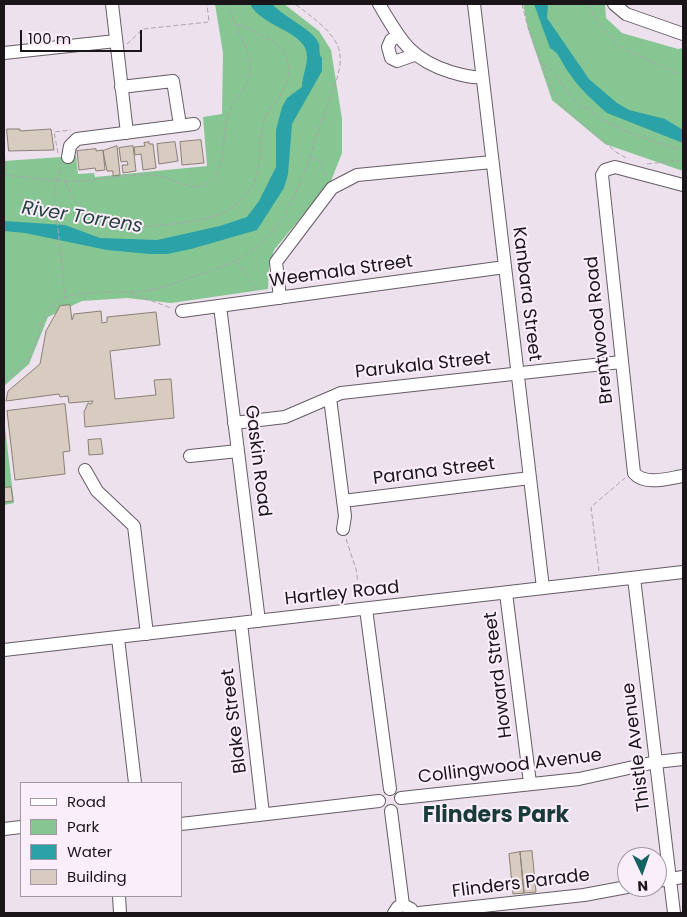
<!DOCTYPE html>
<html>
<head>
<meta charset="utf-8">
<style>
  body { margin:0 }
  #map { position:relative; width:687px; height:917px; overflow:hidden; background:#ece1ed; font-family:Poppins,sans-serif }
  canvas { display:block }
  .frame { position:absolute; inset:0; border:5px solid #191519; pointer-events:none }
  .legend { position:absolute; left:20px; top:782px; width:162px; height:115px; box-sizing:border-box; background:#faeefa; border:1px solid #a097a0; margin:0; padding:6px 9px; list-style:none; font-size:15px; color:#191519 }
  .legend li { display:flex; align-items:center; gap:10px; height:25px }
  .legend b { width:25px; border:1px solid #a097a0 }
  .north { position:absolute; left:617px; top:847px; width:50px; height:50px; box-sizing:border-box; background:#faeefa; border:1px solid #a097a0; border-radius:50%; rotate:177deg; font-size:14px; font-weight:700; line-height:20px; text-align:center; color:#191519 }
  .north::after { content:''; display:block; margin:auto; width:18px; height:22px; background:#156360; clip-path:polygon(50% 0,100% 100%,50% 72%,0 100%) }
  .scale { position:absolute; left:20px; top:30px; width:122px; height:22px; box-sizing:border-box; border:2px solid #191519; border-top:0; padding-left:6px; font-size:15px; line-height:18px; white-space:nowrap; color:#191519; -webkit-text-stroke:4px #faeefa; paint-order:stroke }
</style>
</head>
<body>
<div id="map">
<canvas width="687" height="917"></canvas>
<div class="frame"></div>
<ul class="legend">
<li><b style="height:6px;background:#fff"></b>Road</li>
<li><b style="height:14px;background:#86c692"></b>Park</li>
<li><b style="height:14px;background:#2ba2a8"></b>Water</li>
<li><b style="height:14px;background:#d8ccc1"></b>Building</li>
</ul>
<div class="north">N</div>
<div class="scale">100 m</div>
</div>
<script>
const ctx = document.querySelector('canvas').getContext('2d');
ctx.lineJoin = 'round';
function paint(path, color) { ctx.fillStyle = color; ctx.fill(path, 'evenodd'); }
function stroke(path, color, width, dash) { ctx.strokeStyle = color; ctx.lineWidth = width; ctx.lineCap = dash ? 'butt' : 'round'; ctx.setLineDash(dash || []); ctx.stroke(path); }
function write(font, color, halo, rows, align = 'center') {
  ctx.font = font + ' Poppins,sans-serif'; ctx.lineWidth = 4; ctx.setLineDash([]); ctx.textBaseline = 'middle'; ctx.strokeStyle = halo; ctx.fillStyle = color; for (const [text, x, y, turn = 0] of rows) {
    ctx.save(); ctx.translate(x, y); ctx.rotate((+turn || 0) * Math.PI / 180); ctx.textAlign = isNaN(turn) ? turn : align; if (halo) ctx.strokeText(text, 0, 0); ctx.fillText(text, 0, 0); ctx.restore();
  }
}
paint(new Path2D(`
  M215,4H284L319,31L331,50L342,119V153L331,181L274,250L269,267L268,289L171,303L127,298L82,301L48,317L29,364L4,386V161L76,156L78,174L94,173L95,177L207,166L203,117L222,114L223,53Z
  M523,4H605L606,18L622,33L678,49L683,48V171L605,144L552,100L528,29Z
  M4,419L14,503L4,505Z`), '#86c692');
paint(new Path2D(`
  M250,4H272C284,17 315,31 319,44C320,47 319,52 320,55L322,58V71L292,124L288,174L284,188L257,230L191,249L167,254H150L107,250L25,233L4,231V221L65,225L100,238L157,240L220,226L247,217L259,201L276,167V130L282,107L287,98L302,87C302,77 307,67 307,57C308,31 262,28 250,4Z
  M534,4H548L547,18L589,79L617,103L629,110L665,119L683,130V143L607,113C593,101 579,88 569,73C561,63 561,54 550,48Z`), '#2ba2a8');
const building = new Path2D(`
  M7,129H20V131L51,129L54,150L9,151Z
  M201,140L204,163L182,165L180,142Z
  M149,142V144H153L156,168L143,170L141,154L135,155L134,147L145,146L144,143Z
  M175,142L178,161L159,164L157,144Z
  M117,146L120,175L113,176V171H107L103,151Z
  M133,146L136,171L123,173L122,165H128L127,161L121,162L119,148Z
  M96,149V151L103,150L105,170L96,171L95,168L79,170L77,151Z
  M70,305L72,320L74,314L101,311L102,323L107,322V317L156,312L160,345L110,351L115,399L156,395L154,380L171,379L174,418L85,427L84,412L88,403L91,404L93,401L69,403L68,396L60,397L59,394L6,401L8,391L40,364L46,331L60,306Z
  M65,404L70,451L63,452L65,474L15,480L7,411Z
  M101,439L103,454L89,455L88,440Z
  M11,487L13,501L4,502V488Z
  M532,851L536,892L524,893L520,852Z
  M520,852L524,893L513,894L509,854Z`);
paint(building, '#d8ccc1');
stroke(building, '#8a7f75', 1);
const minor = new Path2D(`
  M112,4L127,133
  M379,4C400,39 409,59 451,72C462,75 470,78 482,77
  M474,4L543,588
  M614,4L626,14L683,34
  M398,36L391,40L388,47L391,58L397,61L414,55
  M4,53L116,41
  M121,87L173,81L180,125
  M68,157L70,146L77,139L194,124
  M683,185L615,167L605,170L602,175L634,473C645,486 669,478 683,476
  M280,298L276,262L332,188L357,175L492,162
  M220,306L259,621
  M182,311L505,267
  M330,398L345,516L343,529
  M234,423L285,417L341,393L621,362
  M190,456L238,451
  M85,470L97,491L134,526L147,634
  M343,501L530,478
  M634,578L674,913
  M506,593L530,783
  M366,609L390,789
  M241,623L263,814
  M118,638L135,783
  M4,650L683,572
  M401,798L579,779L656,762L683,759
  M391,811L403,905
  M181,824L379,801
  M4,829L21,827
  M657,881L683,877
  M119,896L120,913
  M394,913L398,907L403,905L411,909L413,913
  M419,913L584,895L627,887`);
stroke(minor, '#655c66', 14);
stroke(new Path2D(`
  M522,4C525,22 549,91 561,104C577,121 597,136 616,152L626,158
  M588,4L597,20L618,46L683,76
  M127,44L143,29L209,22L207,4
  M543,65L550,69L574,100L582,107L590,109L599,118L627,132L683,151
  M58,153L54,132L71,130
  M4,154L6,164L4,175
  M310,157L320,161L327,178
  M59,162L60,169L54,190L65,297
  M647,164L683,160
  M4,175C29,177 53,182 79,181C102,180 137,172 159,176C172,178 189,190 202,186C207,184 214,179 216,174C227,156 221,130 230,111C237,94 253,84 250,64C248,45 232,24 228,4
  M65,181C72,197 80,213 97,221C121,232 196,224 221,214C232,209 245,197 252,187C264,166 257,143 264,121C267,111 277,102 282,92C305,49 267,37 234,23
  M236,261L257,290
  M130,293L171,308
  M4,381C15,373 26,364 32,351C43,329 38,311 64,298C83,289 121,294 143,291C161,289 180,281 198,275C222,267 249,256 267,238C297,208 310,152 324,114C348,53 351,45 295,4
  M346,539L356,569L360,598
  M599,571L591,507L625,478`), '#aca3ad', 1, [5, 2.5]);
stroke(minor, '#fff', 12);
write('18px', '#191519', '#faeefa', [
  ["Weemala Street",341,272,-8],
  ["Kanbara Street",526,294,83],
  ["Brentwood Road",600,330,-96],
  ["Parukala Street",423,366,-6],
  ["Gaskin Road",257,461,83],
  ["Parana Street",434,472,-7],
  ["Hartley Road",342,594,-6],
  ["Howard Street",499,675,-97],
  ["Blake Street",235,721,-97],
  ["Thistle Avenue",637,747,-97],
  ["Collingwood Avenue",510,767,-7],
  ["Flinders Parade",521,884,-7]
]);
write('italic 19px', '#274042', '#faeefa', [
  ["River Torrens",82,218,9]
]);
write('bold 22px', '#183a38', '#faeefa', [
  ["Flinders Park",496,816]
]);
</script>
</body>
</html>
